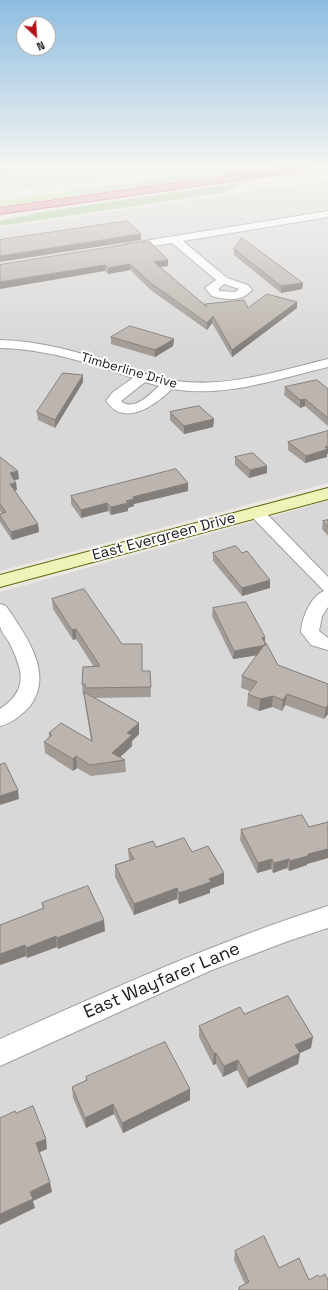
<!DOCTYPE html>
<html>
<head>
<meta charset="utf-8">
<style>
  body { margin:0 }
  #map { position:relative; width:328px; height:1290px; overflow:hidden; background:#ece8e1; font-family:"Space Grotesk",sans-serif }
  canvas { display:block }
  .north { position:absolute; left:16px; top:16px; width:40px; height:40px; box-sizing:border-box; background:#fff; border:1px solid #a4a4a4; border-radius:50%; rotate:155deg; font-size:11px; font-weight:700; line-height:16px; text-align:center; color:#1b1b1b }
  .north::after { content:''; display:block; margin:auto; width:14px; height:18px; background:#b51112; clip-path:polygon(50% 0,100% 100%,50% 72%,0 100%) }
</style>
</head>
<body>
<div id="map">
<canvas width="328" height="1290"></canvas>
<div class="north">N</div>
</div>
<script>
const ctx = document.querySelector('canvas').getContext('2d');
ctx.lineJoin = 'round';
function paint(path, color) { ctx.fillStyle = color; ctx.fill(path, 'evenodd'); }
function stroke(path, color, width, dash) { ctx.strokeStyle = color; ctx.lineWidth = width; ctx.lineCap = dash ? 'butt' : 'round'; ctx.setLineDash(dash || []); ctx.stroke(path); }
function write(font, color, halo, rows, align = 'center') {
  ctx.font = font + ' "Space Grotesk",sans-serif'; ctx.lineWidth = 4; ctx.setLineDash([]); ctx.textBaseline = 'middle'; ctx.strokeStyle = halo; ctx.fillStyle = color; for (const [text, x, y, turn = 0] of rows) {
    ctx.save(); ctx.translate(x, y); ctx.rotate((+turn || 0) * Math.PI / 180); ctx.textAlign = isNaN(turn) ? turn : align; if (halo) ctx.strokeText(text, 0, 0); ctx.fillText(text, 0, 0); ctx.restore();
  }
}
paint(new Path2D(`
  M0,168H140L0,187Z
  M328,180V483L0,571V228Z
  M328,501V1290H0V592Z`), '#d9d8d8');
paint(new Path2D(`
  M144,168H176L0,192V187Z
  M235,168H273L0,207V201Z`), '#c6e2ab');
paint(new Path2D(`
  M245,182L221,193L0,226V221L42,212Z`), '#a7c899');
const street = new Path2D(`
  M328,211V217L183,241L227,278L248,285L252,290C242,302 225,300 212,296L205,288L216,280L172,243L126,250L121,247L126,244ZM224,284L239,289L235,292L220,291L218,289Z
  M0,340C41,341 79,352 118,365C137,371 157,379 176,381C228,388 278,371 328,359V367C277,379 225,398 172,389C155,405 125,428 106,401L113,392L133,378C90,363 46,349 0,348ZM145,382L159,386C149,395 134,412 121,401Z
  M256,507L262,509L328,577V607L322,616L319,631L328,638V650L311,645L301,632C302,618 310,597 324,591L250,515L248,512L250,509Z
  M0,604L6,606C25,634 55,674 30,706C22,715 12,723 0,726V709C29,690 23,670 9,642C6,637 1,632 0,626C0,620 0,611 0,604Z
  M328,906V928L288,941L212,970L0,1066V1039C108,991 215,942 328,906Z`);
const secondary = new Path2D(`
  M328,488V499L0,587V575Z`);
const highway = new Path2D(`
  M282,168H307L302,171L0,214V208Z`);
stroke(street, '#9f9f9f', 2);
stroke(secondary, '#5d660e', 2);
stroke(highway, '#c63266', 2);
paint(street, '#fff');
paint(secondary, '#f0f3b8');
paint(highway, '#dd8f9e');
paint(new Path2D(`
  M0,168H16L8,173H0Z
  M234,249L303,283L302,289L281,293L234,255Z
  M168,260V266L160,267L205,305V304L248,308L297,302V308L232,357L212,323L207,330L152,291L130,270L108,274L105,271L0,265Z
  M111,337L174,339L173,346L155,357L111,344Z
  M83,382L55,428L38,420L37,412Z
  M285,387L328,389V426L305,406L300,408L284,395Z
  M170,412L214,419L213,427L184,434L170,420Z
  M288,442L327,454V457L305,463L288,450Z
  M0,457L19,479L14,480L16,483L17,490L14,491L38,524L39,532L12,540L0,522V514H2L0,511Z
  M235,457L267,466V473L249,478L235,465Z
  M188,491L134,504V506L128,508V511L111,515L108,511L81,518L71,504V496Z
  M328,520V536L322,529L323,521Z
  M213,553L270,588L242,596L213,561Z
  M52,599L122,644L142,671H150L151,697L95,698L139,723V734L132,741V746L120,757L125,760L126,772L91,776L77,768L73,771L45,753L44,742L49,737V733L91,740L85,704L84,695H83L82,684L94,667L76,639L73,640L53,609Z
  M213,608L265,637V644L278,665L328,684V714L324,719L285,705L282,711L272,707L259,711L247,706L248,694L250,691L241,688L242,676L258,655L233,659L212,616Z
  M328,822V858L307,864V865L289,871L287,868L273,873L271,869L257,873L240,840L241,830L309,827Z
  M156,847L192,852L224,884L210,889V893L179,904L177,899L134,915L115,877V865L129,860L128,849Z
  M42,903L105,931L58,949L57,947L27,958L26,956L0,965L43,909Z
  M244,1014L311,1048L300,1053L298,1064L247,1088L237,1070L223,1077L216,1064L213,1065L199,1037V1026Z
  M86,1077L190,1089V1100L123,1133L114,1114L86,1128L73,1098L72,1087L87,1080Z
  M235,1251L309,1280L320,1277L328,1280L239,1290V1287L245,1284L234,1260Z`), '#a29b96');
paint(new Path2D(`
  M8,168H16L8,173Z
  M141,234V240L0,262V256Z
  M168,260V266L154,268V262Z
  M130,264V270L108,274V268Z
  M105,265V271L0,289V282Z
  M303,283L302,289L281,293V286Z
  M297,302V308L232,357V350Z
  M213,316L212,323L207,330V323Z
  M174,339L173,346L155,357V350Z
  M83,375V382L55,428V420Z
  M305,399V406L300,408V400Z
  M214,419L213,427L184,434V426Z
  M328,446V454H327V457L305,463L306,456Z
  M267,466V473L249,478L250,470Z
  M18,471L19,479L11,481L10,473Z
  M16,483L17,490L10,492V484Z
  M188,483V491L134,504V506L128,508V511L111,515V507L133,497Z
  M107,503L108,511L81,518V510Z
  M38,524L39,532L12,540L11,532Z
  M270,580V588L242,596V588Z
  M76,629V639L73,640L72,630Z
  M265,637V654L233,659L234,651L262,638Z
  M287,694L285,705L282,711L283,700Z
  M273,696L272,707L259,711L260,699Z
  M328,705V714L324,719L326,708Z
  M139,723V734L132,741V746L115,762L112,753L127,733Z
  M76,756L77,768L73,771V759Z
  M18,790L19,799L0,805V796Z
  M328,849V858L307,864V865L289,871L290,861L308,854Z
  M272,859L271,869L257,873L258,863Z
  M289,859L287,868L273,873L274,863Z
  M224,873V884L210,889V893L179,904V893L209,879Z
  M177,888V899L134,915V904Z
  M104,920L105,931L58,949L57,938Z
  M56,936L57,947L27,958L26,948Z
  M25,945L26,956L0,965V954Z
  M313,1037L311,1048L293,1056L295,1045Z
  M216,1053V1064L213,1065L214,1054Z
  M300,1053L298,1064L247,1088L248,1078Z
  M238,1060L237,1070L223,1077L224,1066Z
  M190,1089V1100L123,1133L122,1123Z
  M113,1104L114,1114L86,1128L85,1118Z
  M46,1139L47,1149L38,1153L36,1143Z
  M50,1182L52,1192L33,1201L35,1208L0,1225V1214L30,1192Z`), '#847e7a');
const building = new Path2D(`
  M128,221L141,234L0,256V240Z
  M242,238L303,283L281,286L234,249Z
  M149,241L168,260L154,262L207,307L205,304L244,300L248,308L267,294L297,302L232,350L213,316L207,323L152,284L130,264L108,268L105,265L0,282V265Z
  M130,326L174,339L155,350L111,337Z
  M63,373L83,375L55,420L37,412Z
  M317,380L328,389V418L305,399L300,400L285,387Z
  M199,406L214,419L184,426L170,412Z
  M328,431V446L325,447L328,449L306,456L288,442Z
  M253,453L267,466L250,470L235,457Z
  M0,457L18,471L10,473L16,483L10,484L38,524L11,532L0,516V514L6,512L0,504Z
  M176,469L188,483L133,497L134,499L126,501L128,503L111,507L107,503L81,510L71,496Z
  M328,520V527L323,521Z
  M236,546L242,553L247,551L270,580L242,588L213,553Z
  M84,589L122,644H142V671H150L151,687L85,688V684H82L83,667L100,666L76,629L72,630L52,599Z
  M246,602L265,637L262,638L266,645L234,651L213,608Z
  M266,643L278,665L328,684V705L326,708L287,694L283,700L273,696L260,699L248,694L257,682L242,676Z
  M84,692L139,723L127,733L132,735L112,753L125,760L90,765L76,756L73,759L44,742L52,735L49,733L61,723L92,741Z
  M5,763L18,790L0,796V765Z
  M302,815L309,827L328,822V849L308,854V856L290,861L289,859L274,863L272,859L258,863L241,830Z
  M184,838L192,852L208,846L224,873L209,879L211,882L179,893L177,888L134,904L115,865L134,859L128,849L153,841L156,847Z
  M88,886L104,920L57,938L56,936L26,948L25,945L0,954V925L44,908L42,903Z
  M288,996L313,1037L295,1045L300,1053L248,1078L238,1060L224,1066L216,1053L214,1054L199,1026L240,1007L244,1014Z
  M165,1042L190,1089L122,1123L113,1104L85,1118L72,1087L87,1080L86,1077Z
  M33,1106L46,1139L36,1143L50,1182L30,1192L33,1199L0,1214V1118L15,1111L16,1113Z
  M264,1236L279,1268L299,1258L309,1280L318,1275L320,1277L325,1274L328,1280V1290H238L240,1289L239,1287L249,1282L235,1251Z`);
paint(building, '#bcb4ae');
stroke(building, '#847e7a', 1);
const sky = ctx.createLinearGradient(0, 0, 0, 348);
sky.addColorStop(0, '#8dbde1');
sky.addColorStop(0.48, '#f6f5f2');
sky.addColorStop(1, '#f6f5f200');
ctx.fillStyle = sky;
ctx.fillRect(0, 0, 328, 348);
write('13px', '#1b1b1b', '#fff', [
  ["Timberline Drive",129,371,16]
]);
write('15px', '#1b1b1b', '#fff', [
  ["East Evergreen Drive",164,537,-15]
]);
write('18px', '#1b1b1b', '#fff', [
  ["East Wayfarer Lane",162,981,-23]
]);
</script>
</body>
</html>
